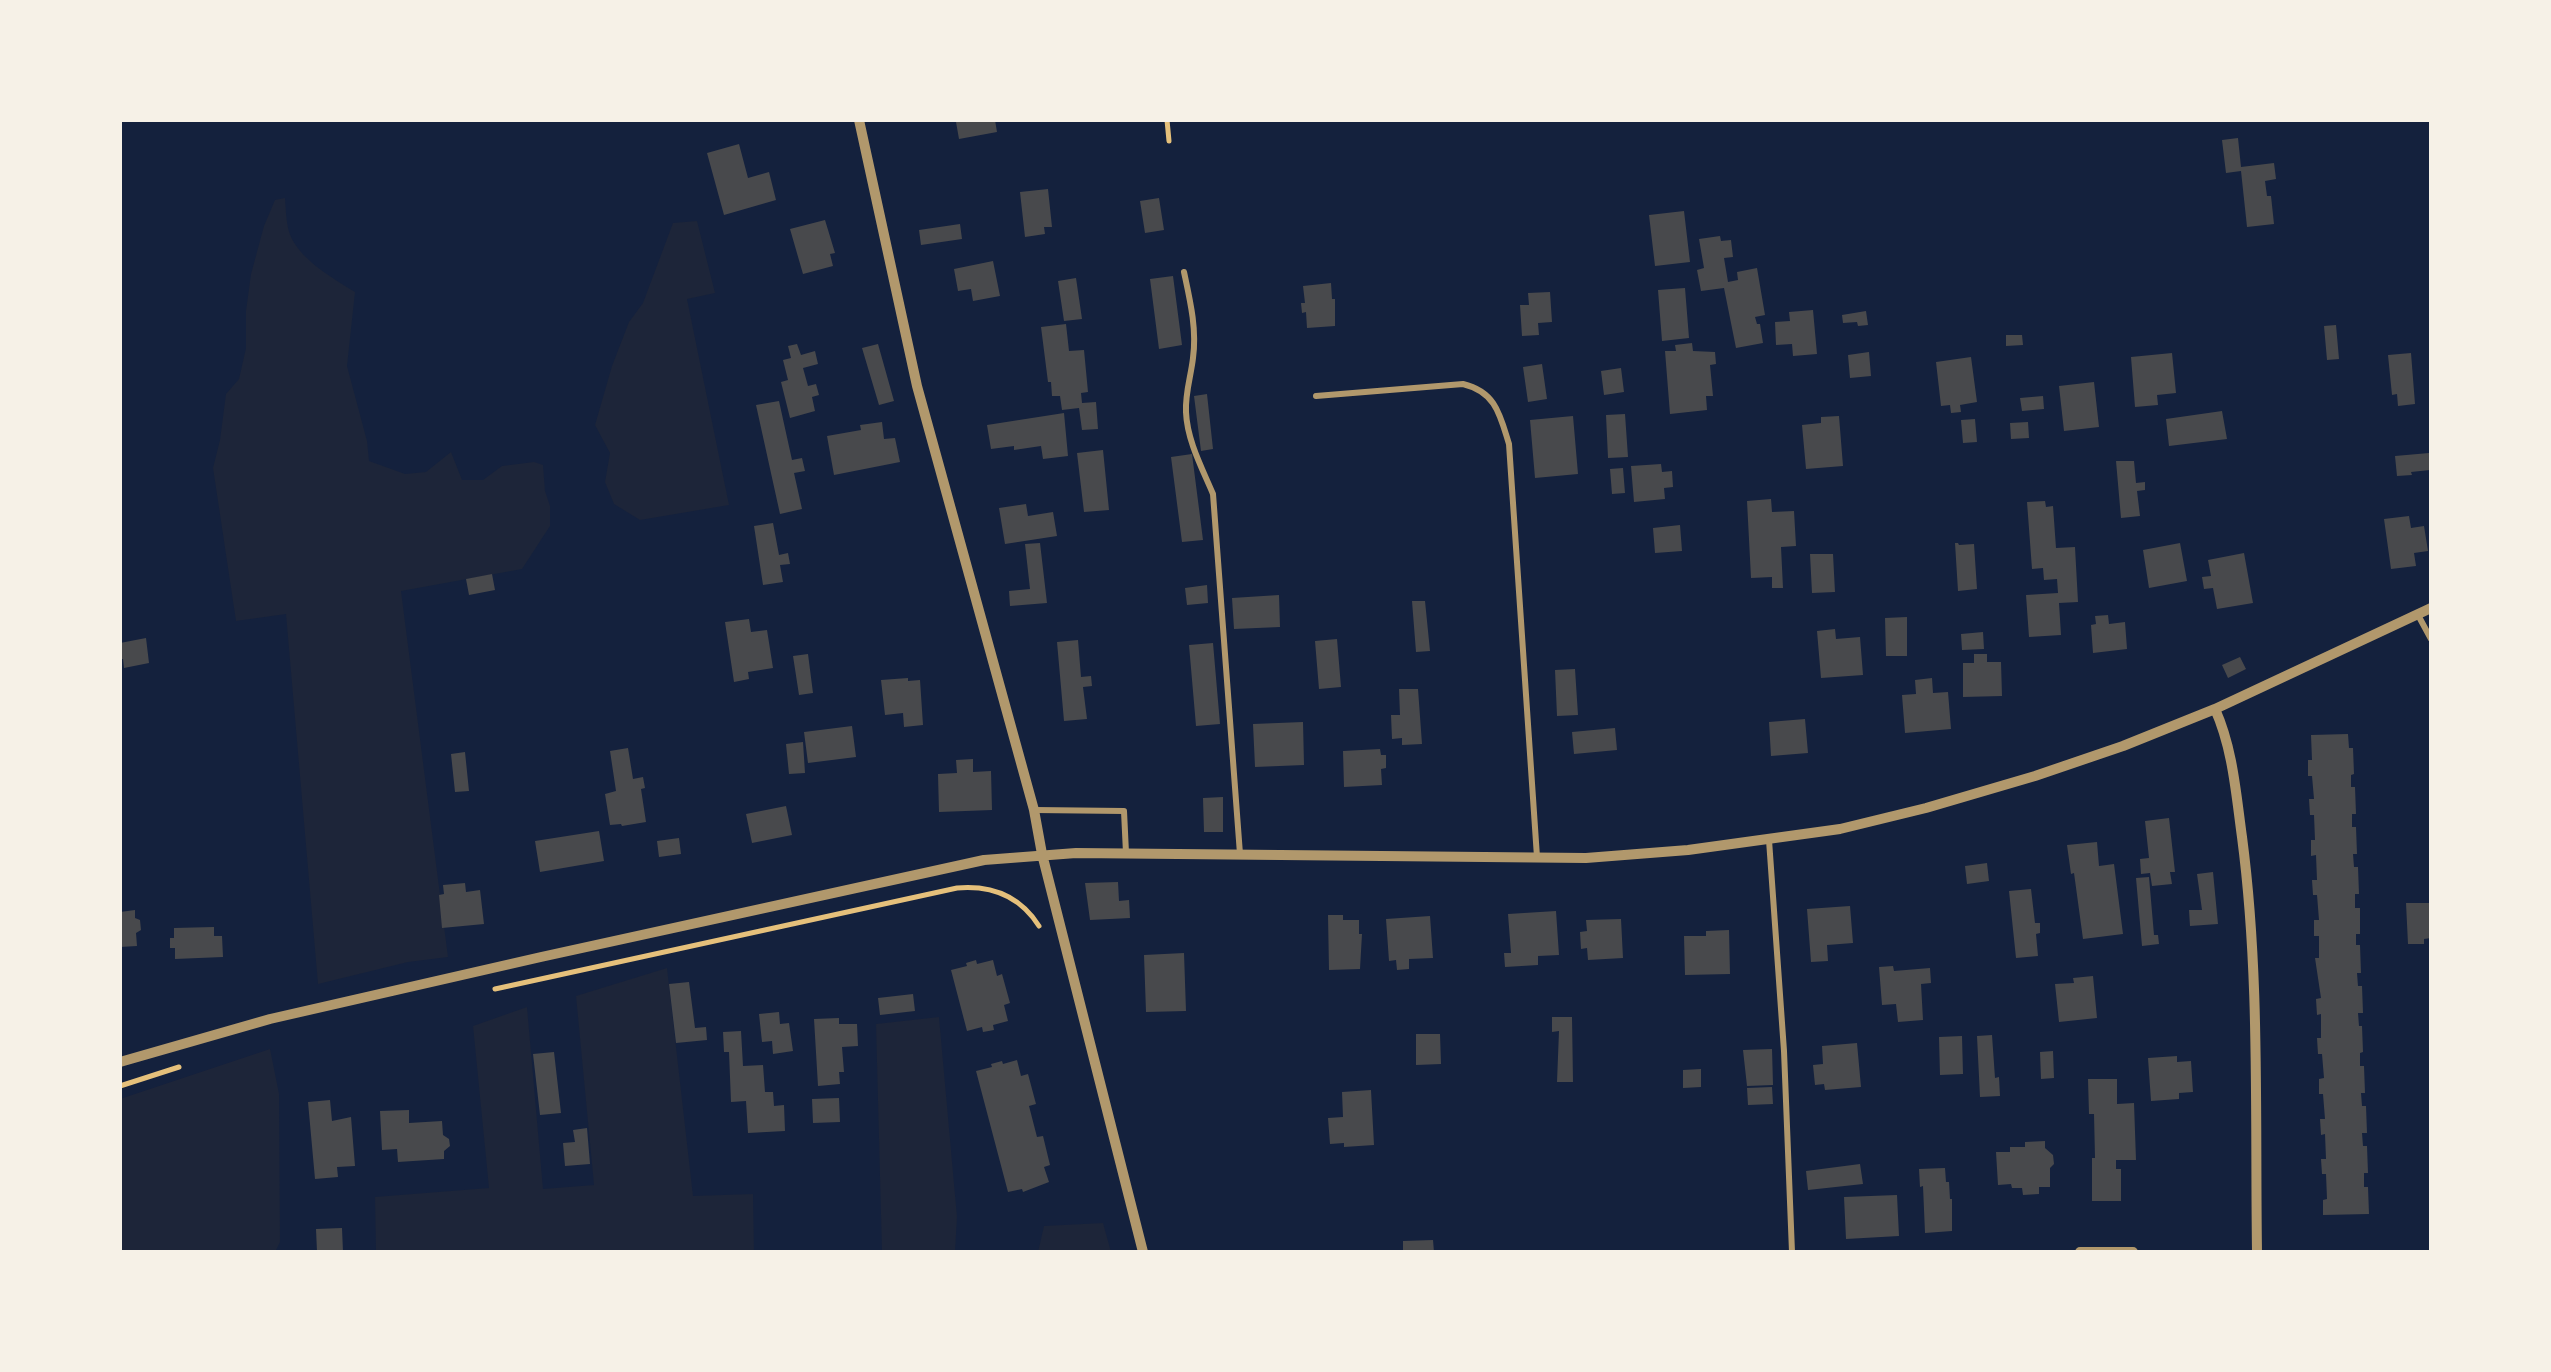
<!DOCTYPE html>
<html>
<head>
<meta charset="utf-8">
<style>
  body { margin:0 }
  #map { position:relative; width:2551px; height:1372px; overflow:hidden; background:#14213d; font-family:"Zilla Slab",serif }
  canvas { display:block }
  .frame { position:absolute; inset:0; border:122px solid #f6f1e7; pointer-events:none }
</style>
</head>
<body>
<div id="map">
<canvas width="2551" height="1372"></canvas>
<div class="frame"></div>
</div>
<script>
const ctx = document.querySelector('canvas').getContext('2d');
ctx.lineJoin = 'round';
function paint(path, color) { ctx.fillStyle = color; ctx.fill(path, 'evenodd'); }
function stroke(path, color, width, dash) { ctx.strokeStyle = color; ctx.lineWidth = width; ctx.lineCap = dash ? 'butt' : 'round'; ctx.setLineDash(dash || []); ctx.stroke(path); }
paint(new Path2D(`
  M285,198C286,210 286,228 292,239C304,262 334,279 355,292L347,366L367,441L369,461L405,474L426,472L451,452L462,480H483L502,466L534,462L543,465L545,491L550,506V526L522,569L401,591L448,957L408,962L318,984L286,614L236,621L213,468L220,440L226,394L239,379L246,348V311L251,274L264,226L275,200Z
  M697,221L715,293L687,299L729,505L640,520L614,504L605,482L610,453L595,425L612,366L629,322L643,303L673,223Z
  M667,968L693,1196L753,1194L754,1252H376L375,1197L489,1188L473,1026L527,1007L543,1189L594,1185L576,996Z
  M939,1017L957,1217L955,1252H882L876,1024Z
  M270,1049L279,1094L280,1242L275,1252H120V1099Z
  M1103,1223L1111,1252H1038L1044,1226Z`), '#1d2539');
paint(new Path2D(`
  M966,120H995L997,132L959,139L956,122Z
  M2238,138L2241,167L2274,163L2276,179L2265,181L2267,196H2271L2274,224L2247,227L2241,171L2226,173L2222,140Z
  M739,144L748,178L769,172L776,200L724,215L707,153Z
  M1048,189L1052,227H1044L1045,234L1025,237L1020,192Z
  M1159,198L1164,230L1145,233L1140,201Z
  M1684,211L1690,262L1655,266L1649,215Z
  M825,220L835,253L830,254L833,266L803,274L790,229Z
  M960,224L962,239L921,245L919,230Z
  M1720,236L1721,241L1731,240L1733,257L1724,258L1728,282L1738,280L1737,272L1757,268L1765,315L1755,317L1757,324H1760L1763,343L1736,348L1724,288L1701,291L1697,270L1704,268L1699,239Z
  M993,261L1000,296L973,301L971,289L958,291L954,269Z
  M1173,276L1182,345L1159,349L1150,279Z
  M1076,278L1082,319L1064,321L1058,281Z
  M1331,283L1332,299H1335V326L1307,328L1306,312L1302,313L1301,303H1305L1303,286Z
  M1685,288L1689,338L1662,341L1658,290Z
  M1550,292L1552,322L1538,323L1539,335L1522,336L1520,305H1529L1528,293Z
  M1813,310L1817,354L1793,356L1792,344L1776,345L1775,322L1790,321L1789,312Z
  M1866,311L1868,325L1858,326L1857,322L1843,323L1842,315Z
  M1066,324L1069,351L1084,350L1088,392L1081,393L1082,403L1096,402L1098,429L1082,430L1079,408L1062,410L1060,396H1052L1051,382H1048L1041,327Z
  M2336,325L2339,359L2327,360L2324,326Z
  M2006,335H2022L2023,345L2006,346Z
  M1692,343L1693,351L1715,352L1716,364L1710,365L1713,396H1706L1707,410L1670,414L1665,351H1676L1675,345Z
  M797,344L801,355L815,351L818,364L803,368L808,386L816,384L819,395L812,397L815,411L790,418L781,382L788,380L783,360L791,358L788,346Z
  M878,344L894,401L879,405L862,348Z
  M1869,352L1871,376L1850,378L1848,355Z
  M2172,353L2176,393L2157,395L2158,405L2135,407L2131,357Z
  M2411,353L2415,404L2398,406L2397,394L2392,395L2388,355Z
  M1971,357L1977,402L1960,405L1961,412L1951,413L1950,405L1941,406L1936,362Z
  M1542,364L1547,399L1528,402L1523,367Z
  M1621,368L1624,392L1604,395L1601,371Z
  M2094,382L2099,427L2064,431L2059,386Z
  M1207,394L1213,449L1201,451L1194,396Z
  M2043,396L2044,409L2022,411L2020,398Z
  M779,401L792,460L802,458L805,471L794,473L802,509L780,514L756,405Z
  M2222,411L2227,439L2169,446L2166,419Z
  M1064,413L1068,456L1043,459L1041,446L1014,450V446L991,449L987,425Z
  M1625,414L1628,457L1608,458L1606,415Z
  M1573,416L1578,474L1535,478L1530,420Z
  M1839,416L1843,466L1806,469L1802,425L1821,423V417Z
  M1975,419L1977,442L1963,443L1961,420Z
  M882,422L884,439L895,438L900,462L834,475L827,436L861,430L860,425Z
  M2028,422L2029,438L2011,439L2010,423Z
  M1103,450L1109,510L1084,512L1077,453Z
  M2429,453L2430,470L2411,472L2412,475L2397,476L2395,456Z
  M1192,454L1203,540L1182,542L1171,457Z
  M2116,461H2134L2136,483L2145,482V490L2137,491L2140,516L2121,518Z
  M1661,464L1662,472L1672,471L1673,487L1664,488L1665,499L1634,502L1631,466Z
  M1623,468L1625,493L1612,494L1610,469Z
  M1771,499L1772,512L1794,511L1796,546L1781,547L1783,588H1772V577L1751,578L1747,501Z
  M2045,501L2046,507L2053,506L2056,548L2075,547L2078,602L2059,603L2061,635L2029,637L2026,595L2058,593L2057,579L2044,580L2043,568L2032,569L2027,502Z
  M1026,504L1028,516L1053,512L1057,536L1005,544L999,508Z
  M2409,516L2411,528L2424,526L2428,551L2414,553L2416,566L2391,569L2384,519Z
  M773,523L779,555L788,553L790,564L780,565L783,582L763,585L754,526Z
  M1680,525L1682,551L1655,553L1653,528Z
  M1040,543L1047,603L1010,606L1009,591L1030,589L1025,544Z
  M1955,543H1958L1959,545L1974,544L1977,589L1958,591Z
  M2180,543L2187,581L2149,588L2143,550Z
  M2244,553L2253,603L2217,609L2213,588L2204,589L2202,577L2211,576L2208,560Z
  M1810,554H1833L1835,592L1812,593Z
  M492,574L495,590L469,595L466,579Z
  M1207,585L1208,603L1187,605L1185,588Z
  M1279,595L1280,627L1234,629L1232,598Z
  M1412,601H1425L1430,651L1416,652Z
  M2108,615L2109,624L2125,622L2127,649L2093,653L2091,625L2096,624L2095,616Z
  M1907,617V656H1886L1885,618Z
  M749,619L751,632L767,630L773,668L748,672L749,679L734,682L725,622Z
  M1835,629L1836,639L1860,637L1863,675L1821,678L1817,631Z
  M1983,632L1984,649L1962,650L1961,634Z
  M146,638L149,663L124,668L123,659H120V643Z
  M1337,639L1341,687L1319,689L1315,641Z
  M1078,640L1081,677L1091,676L1092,686L1083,687L1087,719L1064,721L1057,642Z
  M1213,643L1220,724L1196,726L1189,645Z
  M808,654L813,693L799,695L793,656Z
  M1974,654H1987V662H2001L2002,696L1963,697V663H1974Z
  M2240,657L2246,669L2228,678L2222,665Z
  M1575,669L1578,715L1557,716L1555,670Z
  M908,678V681L920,680L923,725L904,727L903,713L885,715L881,680Z
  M1932,678L1933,693L1948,692L1951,729L1905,733L1902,695L1916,694L1915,680Z
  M1399,689H1418L1422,744L1402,745V738L1392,739L1391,715H1400Z
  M1805,719L1808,753L1771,756L1769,722Z
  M1303,722L1304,765L1255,767L1253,724Z
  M852,726L856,757L808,763L804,732Z
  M1615,728L1617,750L1574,754L1572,732Z
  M2348,734L2349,748H2353L2354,774L2351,775V787H2355L2356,814H2352V827H2356L2357,854H2353L2354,867H2358L2359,894H2355V908H2360V934H2356V945H2360L2361,973H2357L2358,986H2362L2363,1013H2358L2359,1026H2362L2363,1052L2360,1053V1066H2364L2365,1093H2361L2362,1106H2366L2367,1133H2362L2363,1146H2367L2368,1173H2364V1187H2368L2369,1214L2323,1215V1200L2327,1199L2326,1174H2322L2321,1159H2326L2325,1134L2321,1135L2320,1119H2325L2323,1094H2319V1079L2324,1078L2322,1054H2318L2317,1038H2321V1014L2317,1015L2316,999L2321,998L2315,958H2319V936H2314V920H2319L2317,895H2313L2312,880H2317L2316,855L2311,856V840H2315L2314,815H2310L2309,799H2314L2312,776H2308V760H2312L2311,735Z
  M803,742L805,773L789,774L786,744Z
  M628,748L633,779L643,777L645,788L641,789L646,822L622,826L621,824L610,825L605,794L616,791L610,751Z
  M1380,749L1381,755H1386V768L1381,769L1382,785L1344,787L1343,751Z
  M465,752L469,791L455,792L451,754Z
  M973,759V772L991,771L992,810L939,812L938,774L957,773L956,760Z
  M1223,797V832H1204L1203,798Z
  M786,806L792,835L752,843L746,814Z
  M2169,818L2175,872H2170L2172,884L2152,886L2150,873L2141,874L2140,859L2149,858L2145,821Z
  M599,831L604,861L540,872L535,841Z
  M679,838L681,854L659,857L657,841Z
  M2097,842L2099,866L2114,864L2123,934L2083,939L2074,873L2071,874L2067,845Z
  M1987,863L1989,881L1967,884L1965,866Z
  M2213,872L2218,924L2190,926L2189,910H2202L2197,874Z
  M2149,877L2154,935H2158L2159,944L2142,946L2136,878Z
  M1118,882L1119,901L1129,900L1130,918L1090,920L1085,883Z
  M465,883L466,892L480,890L484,924L442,928L439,895L444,894L443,885Z
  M2031,889L2035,923H2040V933L2036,934L2038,956L2016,958L2009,891Z
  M2406,903H2431V938L2424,939V944H2408Z
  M1850,906L1853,943L1827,945L1828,961L1811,962L1807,909Z
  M135,910V918L140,920L141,930L136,933L137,946L120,947V912Z
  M1556,911L1559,955L1538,956V965L1505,967L1504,953H1511L1508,914Z
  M1328,915H1343V920H1359V934H1362L1360,969L1329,970Z
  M1430,916L1433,958L1409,959V969L1397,970L1396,960L1389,961L1386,919Z
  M1621,919L1623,958L1588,960L1587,948L1581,949L1580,932L1587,931L1586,920Z
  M214,927V936H222L223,957L175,959V948H170V938H174V928Z
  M1729,930L1730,974L1685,975L1684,936H1706V931Z
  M1184,953L1186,1011L1146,1012L1144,955Z
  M976,960L977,964L993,960L997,976L1002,974L1010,1003L1004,1005L1008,1021L993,1025L994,1030L983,1032L982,1027L967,1031L951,970L967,966L966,963Z
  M1893,966L1894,971L1930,968L1931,983L1921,984L1923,1020L1898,1022L1896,1004L1882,1005L1879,967Z
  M2093,976L2097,1018L2059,1022L2055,984L2074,983L2073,978Z
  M689,982L695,1028L706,1027L707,1040L676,1043L669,984Z
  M913,994L915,1011L880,1015L878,998Z
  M779,1012L780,1024L789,1023L793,1051L773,1054L772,1041L762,1042L759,1014Z
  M1552,1017H1572L1573,1082H1557L1559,1031L1552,1032Z
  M839,1018V1024H857L858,1046L842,1047L844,1072H839L840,1084L818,1086L814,1019Z
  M741,1031L743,1066L763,1065L765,1092H773L774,1106L784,1105L785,1131L748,1133L746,1101L731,1102L729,1052H724L723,1032Z
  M1416,1034H1440L1441,1064L1416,1065Z
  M1992,1035L1995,1078L1999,1077L2000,1096L1980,1097L1977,1036Z
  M1962,1036L1963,1074L1940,1075L1939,1037Z
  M1857,1043L1861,1087L1825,1090L1824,1084L1815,1085L1813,1065L1823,1064L1822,1046Z
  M1772,1049L1773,1085L1747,1086L1743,1050Z
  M2053,1051L2054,1078L2041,1079L2040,1052Z
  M554,1052L561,1113L540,1115L533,1054Z
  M2177,1056V1062L2191,1061L2193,1092L2179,1093V1099L2151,1101L2148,1058Z
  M1017,1060L1021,1076L1028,1074L1036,1104L1029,1106L1037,1137L1043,1136L1050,1165L1044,1167L1049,1182L1023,1192L1022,1189L1008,1192L976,1071L992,1067L991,1064L1002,1061L1003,1064Z
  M1701,1069V1087L1683,1088V1070Z
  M2088,1079H2117V1104L2134,1103L2136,1160H2116V1169H2121V1201H2092V1158H2095L2094,1114H2089Z
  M1772,1087L1773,1104L1748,1105L1747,1088Z
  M1371,1090L1374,1145L1344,1147V1143L1330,1144L1328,1118L1343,1117L1342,1092Z
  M839,1098L840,1122L813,1123L812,1099Z
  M330,1100L332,1121L351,1117L355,1166L337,1167L338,1177L315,1179L308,1102Z
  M409,1110V1123L442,1121L443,1135L449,1139L450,1146L444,1151V1159L398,1162L397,1149L382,1150L380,1111Z
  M587,1128L590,1164L565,1166L563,1143L575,1142L573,1130Z
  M2045,1141V1148L2053,1155L2054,1164L2050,1168V1187H2039V1194L2023,1195L2022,1188H2012L2011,1184L1998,1185L1996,1152H2010V1147H2025V1142Z
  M1860,1164L1863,1184L1808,1190L1806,1171Z
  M1945,1168L1946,1182H1949L1950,1199H1952V1231L1925,1233L1923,1186L1920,1187L1919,1169Z
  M1897,1195L1899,1236L1846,1239L1844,1197Z
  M342,1228L343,1252H317L316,1229Z
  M1433,1240L1434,1252H1403V1241Z`), '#48494c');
stroke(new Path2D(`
  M1167,120L1169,141
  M495,989L957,888C992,885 1020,896 1039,926
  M120,1086L179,1067`), '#e5c07b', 5);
stroke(new Path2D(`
  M1184,272C1190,300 1197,329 1193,358C1191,376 1185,393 1186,412C1187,440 1202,468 1213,494L1240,854
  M1316,396L1463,384C1496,392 1500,415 1509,444L1537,857
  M2418,615L2431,639
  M1035,810L1124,811L1126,853
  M1769,840L1784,1051L1792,1252`), '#b1986c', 6);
stroke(new Path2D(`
  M859,120L917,386L1034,810L1042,854L1143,1252
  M2215,709C2233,749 2236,794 2242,837C2260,974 2255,1114 2257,1252
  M120,1062L270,1019L541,957L984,860L1076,853L1586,858L1688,850L1840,829L1926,808L2035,776L2123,746L2215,709L2431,608
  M2080,1252H2133`), '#b1986c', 10);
</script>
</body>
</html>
